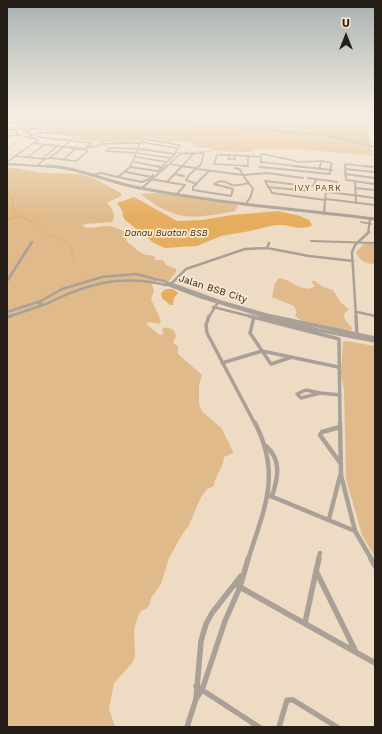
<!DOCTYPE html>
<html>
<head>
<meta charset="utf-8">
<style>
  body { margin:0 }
  #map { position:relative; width:382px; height:734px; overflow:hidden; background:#eedbc4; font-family:"Work Sans",sans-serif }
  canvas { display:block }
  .frame { position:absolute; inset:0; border:8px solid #251e16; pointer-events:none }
  .north { position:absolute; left:326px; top:16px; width:40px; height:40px; -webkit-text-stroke:3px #fbe8d1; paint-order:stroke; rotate:0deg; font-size:11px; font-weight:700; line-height:16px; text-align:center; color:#251e16 }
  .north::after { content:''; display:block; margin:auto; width:14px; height:18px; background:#251e16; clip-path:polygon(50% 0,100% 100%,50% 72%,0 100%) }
</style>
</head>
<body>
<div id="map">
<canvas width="382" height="734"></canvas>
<div class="frame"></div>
<div class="north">U</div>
</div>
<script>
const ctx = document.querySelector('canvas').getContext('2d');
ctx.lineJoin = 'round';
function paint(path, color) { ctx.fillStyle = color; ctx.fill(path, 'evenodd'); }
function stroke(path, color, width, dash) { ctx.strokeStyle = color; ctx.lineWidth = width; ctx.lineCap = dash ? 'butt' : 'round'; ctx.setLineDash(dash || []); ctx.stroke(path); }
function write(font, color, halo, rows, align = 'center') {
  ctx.font = font + ' "Work Sans",sans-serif'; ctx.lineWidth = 3.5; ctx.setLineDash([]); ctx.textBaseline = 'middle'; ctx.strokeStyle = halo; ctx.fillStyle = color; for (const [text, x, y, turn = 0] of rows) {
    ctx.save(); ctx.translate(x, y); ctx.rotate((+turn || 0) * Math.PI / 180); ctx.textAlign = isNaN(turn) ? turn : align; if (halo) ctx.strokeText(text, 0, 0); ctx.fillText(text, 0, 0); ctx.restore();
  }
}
paint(new Path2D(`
  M7,115H356L365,118L368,121V133L373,156L299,149H262L249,152L214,151L209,148L195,147L189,142H169L148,138L128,143L99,142L78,139L79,136L77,135L48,132L39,127L22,130L19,125L22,121L7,118Z
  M14,168L45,173L80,174L93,178L121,193V196L107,203C113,209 116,215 112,222L85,224L82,226C89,230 99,226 107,226C114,226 122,230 128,234L126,241C135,247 141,257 152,255L155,257V260H163L166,265L176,269V272L169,281H162L160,278L152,285L154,291L151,299C154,306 158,313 161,321L159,324L149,322L146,324L160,335L164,334L162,330L163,328C169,327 175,329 176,336L173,343L178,346V354L202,375L199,385V404L202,411L222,429L233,452V453L224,457C223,469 215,475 214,486L207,489L201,497L189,525L182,535L169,558L161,584L151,598L150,604L147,608L141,611L138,616L134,630L135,657L132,663L114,683L109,709L115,727H7V169Z
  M156,193L238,205L235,211C191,219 177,222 140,194Z
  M365,243L375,244V264C366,264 359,261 356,252Z
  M279,278C291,279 304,295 315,286L311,281H315L323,287L333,290L341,303L349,309L344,314L345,320L352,328V330L348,331C337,328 300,325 295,315L297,312L294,306L272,297L275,283Z
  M346,341L375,346V557L362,535L346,479L344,390L341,373L343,342Z`), '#e0ba8a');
paint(new Path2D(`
  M134,197L177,221L202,220L232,215L278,211L300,216L309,220L312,225L309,227L298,228L284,225H275L250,231L221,236L197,246L165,248L154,243L125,220L122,214L123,213V212L117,203Z
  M166,289H173L178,293L174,298L173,305H170L162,298L161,293Z`), '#e6ad5f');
stroke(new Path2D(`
  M29,137L37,138
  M49,144L62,146
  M67,146L85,148
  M90,148L102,146L109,147
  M130,148H135
  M140,148L172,153
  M7,151L18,140L26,136L17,126L22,121
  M175,153L212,151
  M7,191L12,198L14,212L34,223L45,232L70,244L75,263
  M7,220L20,216
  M7,262L11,263`), '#e6ad5f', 1);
paint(new Path2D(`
  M7,116L21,119L22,120L21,121L7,118Z`), '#e6ad5f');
stroke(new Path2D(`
  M361,222L371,224
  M375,231V233`), '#a9a197', 1.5);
stroke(new Path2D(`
  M375,232V234
  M311,241L375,243`), '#a9a197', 2);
stroke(new Path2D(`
  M359,115L375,118
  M370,121H375
  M7,124L23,120L106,123H190L325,135L375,147
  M7,129L17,130V135
  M32,134L25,131L36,128L42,130L41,132
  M7,136L22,135
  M37,137L92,143L86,147L87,152L76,161L50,158
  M144,139L180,145L174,154L138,149L140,142Z
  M140,142L177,148
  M33,143L87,150
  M88,147L97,146L100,144L139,143
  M115,148L138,149
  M118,148H110L106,151L137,153L171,158
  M229,155H217L214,164L248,166
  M15,156L38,140L26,137C42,130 59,133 76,136L50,158L45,159L38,165
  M235,156V159H228L229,155L248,156V166
  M248,156L261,157
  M28,157L44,145
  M136,157L167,162
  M42,159L57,146
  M63,160L76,148
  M7,162L15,156L45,159
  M134,162L161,167
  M261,162L303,167
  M296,162L321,161
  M261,163V155L263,154L296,161
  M170,164L187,167
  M130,167L138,149
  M162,167L175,154
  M166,167L180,154L204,153L201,164L198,167
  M181,167L194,153
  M320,167L321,161L332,163L331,167
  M345,167V164L373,167`), '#a9a197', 1.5);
stroke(new Path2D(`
  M155,166L162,167
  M181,166L195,168
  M244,166H248
  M294,166L332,170
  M345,166L346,180L375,184
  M363,166L375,167
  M130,167L157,171
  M260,167L330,174L331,166
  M235,168L241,170
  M320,168V166
  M197,169L243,175L253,189L250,198L246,203
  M345,169L375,172
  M158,171L163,166
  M209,171L193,187V190L231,196L233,189L214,184C222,179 225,182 232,185C237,186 244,184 249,183
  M241,171L243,175L267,173L303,178
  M126,172L152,177L153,175
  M174,174L184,176
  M190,174L199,166
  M345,174L375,178
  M92,175L101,173L118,177L131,166
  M189,175L186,180L197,184
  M118,177L142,182L149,179
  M308,178L316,179
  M151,179L167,182L182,166
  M316,179L337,182V193L326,192L325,200L272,193L265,181L309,186L314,185Z
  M355,181L356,203
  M167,182L185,185L177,194
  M314,185L326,192
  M143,187L167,166
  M268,187L308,191
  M355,188L375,190
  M337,193L375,198
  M326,199L375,205
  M324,214L325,200
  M368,233L370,219`), '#a9a197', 2);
stroke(new Path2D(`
  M269,243L267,248L309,256L353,261
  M7,281L32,242
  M171,284L186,269L245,249L267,248
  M166,285C119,274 86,284 44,305L40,304L41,301L62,289L102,277L136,274L167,282
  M213,307L253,317
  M7,312L41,301
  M357,312L375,316
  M8,317L43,305
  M209,317L218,302
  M266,317L200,297L166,284L169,283L219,301L275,317
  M356,317L352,252L355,245L369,232`), '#a9a197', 2.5);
stroke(new Path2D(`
  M209,316L206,325L207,333L255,424
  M249,316L339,339L340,424
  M262,316L318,330L375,341
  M271,316L375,338
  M356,316L357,337
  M7,317L11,316
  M254,317L250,333L271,364L292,357
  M222,363L262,351L338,367
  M306,390L320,393L301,398L297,394Z
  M320,393L340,395`), '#a9a197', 3.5);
stroke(new Path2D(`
  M340,423L341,475L355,531L372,560
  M340,427L322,432L320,435L341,464
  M266,446C282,460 278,478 272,496
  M268,495L355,531
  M329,519L340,476
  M248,560C264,509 282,475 255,423
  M318,560L320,553`), '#a9a197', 4.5);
stroke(new Path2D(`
  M319,559L316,571L355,650
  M371,559L375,566
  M238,586L375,663
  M305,623L316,571
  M196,686L259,727
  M196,699L202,690L225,621L240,587L248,559
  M187,727L196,699L201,641L206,624L212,613L241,576
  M279,727L287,700H293L337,727`), '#a9a197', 5.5);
stroke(new Path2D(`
  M7,164L56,167`), '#a9a197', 2);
stroke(new Path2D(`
  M47,166C77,167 105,181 135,187C214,203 295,209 375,219`), '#a9a197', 3);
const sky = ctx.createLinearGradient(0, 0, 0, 217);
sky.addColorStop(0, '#a7b1b1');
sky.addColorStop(0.53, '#f7efe4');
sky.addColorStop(1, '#f7efe400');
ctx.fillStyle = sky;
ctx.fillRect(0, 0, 382, 217);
ctx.letterSpacing = '1px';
write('9px', '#554532', '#fbe8d1', [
  ["IVY PARK",318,188]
]);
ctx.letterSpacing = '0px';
write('italic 9px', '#3f2805', '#fbe8d1', [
  ["Danau Buatan BSB",166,233]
]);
write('10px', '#251e16', '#fbe8d1', [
  ["Jalan BSB City",213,289,18]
]);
</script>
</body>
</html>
